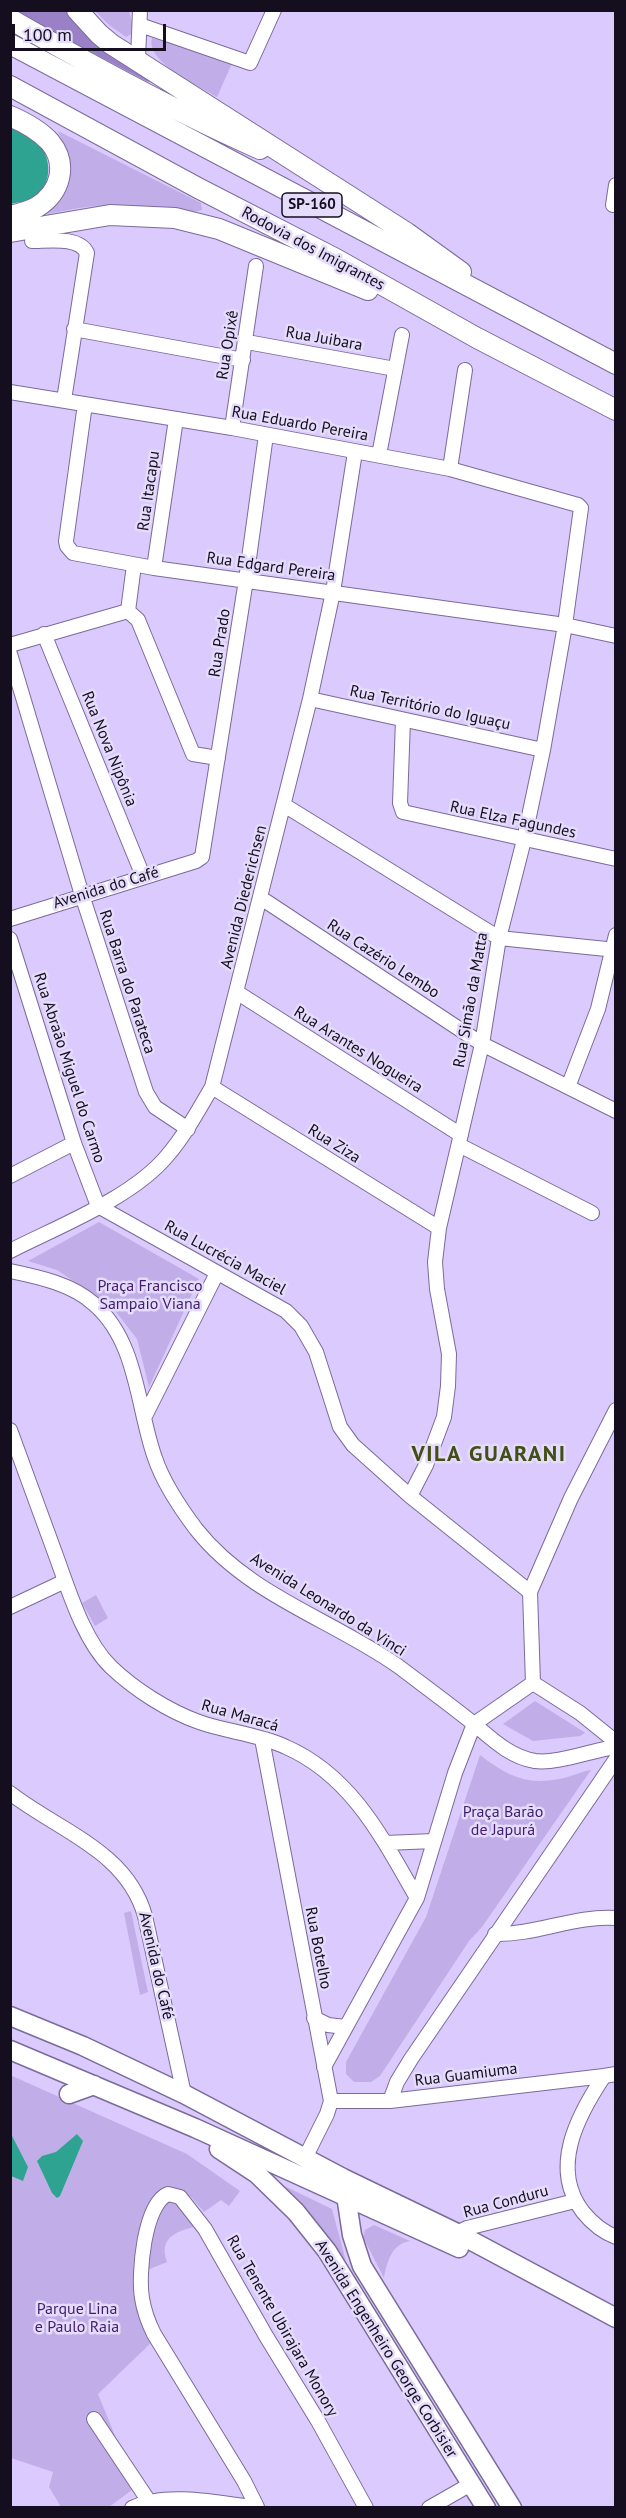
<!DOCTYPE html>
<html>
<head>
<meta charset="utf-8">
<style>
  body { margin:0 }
  #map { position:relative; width:626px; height:2518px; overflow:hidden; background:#dbcafd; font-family:"PT Sans",sans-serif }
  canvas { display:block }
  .frame { position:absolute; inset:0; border:12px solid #140e1f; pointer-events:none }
  .scale { position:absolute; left:12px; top:24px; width:154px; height:27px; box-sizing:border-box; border:3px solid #140e1f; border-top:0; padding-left:8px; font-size:18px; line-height:21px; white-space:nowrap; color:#140e1f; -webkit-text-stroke:4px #e5dbfa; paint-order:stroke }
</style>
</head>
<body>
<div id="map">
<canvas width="626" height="2518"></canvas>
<div class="frame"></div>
<div class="scale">100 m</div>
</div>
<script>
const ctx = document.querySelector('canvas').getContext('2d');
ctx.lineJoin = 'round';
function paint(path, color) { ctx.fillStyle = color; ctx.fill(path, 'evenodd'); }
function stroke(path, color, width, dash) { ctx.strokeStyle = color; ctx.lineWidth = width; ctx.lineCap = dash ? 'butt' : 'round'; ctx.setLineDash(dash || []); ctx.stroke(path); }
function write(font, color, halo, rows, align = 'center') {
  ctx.font = font + ' "PT Sans",sans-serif'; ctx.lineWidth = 5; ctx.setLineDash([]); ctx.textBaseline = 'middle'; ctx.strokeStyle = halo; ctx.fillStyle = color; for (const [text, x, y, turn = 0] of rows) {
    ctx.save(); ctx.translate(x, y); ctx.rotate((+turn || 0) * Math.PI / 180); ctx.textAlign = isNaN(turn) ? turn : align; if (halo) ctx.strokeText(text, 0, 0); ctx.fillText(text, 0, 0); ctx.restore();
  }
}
paint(new Path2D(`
  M95,11H129L132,23L131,34L126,37L109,25Z
  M152,38L233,61L217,97C199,86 145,62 152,38Z
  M58,131L201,203L202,210C178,217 151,208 127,206C101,203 73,209 47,214C69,182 75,168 58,131Z
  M99,1222L199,1279L149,1387L137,1339L113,1308L57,1270L28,1261Z
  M96,1595L108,1618L95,1626L82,1603Z
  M535,1701L584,1732L585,1733L580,1736L533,1741L503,1724Z
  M480,1755C509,1777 527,1786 564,1778C573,1776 582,1771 591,1770L482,1927L469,1941L380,2076L371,2082H354L346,2074V2062L426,1917Z
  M131,1911L148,1992L140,1995L124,1913Z
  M10,2075L187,2154L240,2191L229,2206L221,2200L204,2212L191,2197L171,2188L141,2237L154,2340L98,2394L136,2487L109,2507H61L49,2487L53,2472L11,2458Z
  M274,2181L332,2209L346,2261Z
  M173,2199L198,2226C177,2231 158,2237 167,2262L145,2271L158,2212L165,2201Z
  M374,2225L410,2241C392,2244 387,2261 384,2278L363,2237L365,2230Z`), '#c1aee8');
paint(new Path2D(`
  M13,11H69L157,84L146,81Z`), '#9a81c7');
paint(new Path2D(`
  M11,126C17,129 26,132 32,137C51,151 56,183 33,198C27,202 18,202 11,204Z
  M10,2132L28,2167L23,2181L11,2176Z
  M77,2134L83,2141L60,2196L57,2198L52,2193L37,2161L42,2156L56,2152Z`), '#2fa391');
const minor = new Path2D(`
  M140,25L250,63L274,10
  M138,59L140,10
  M613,205L616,185
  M32,241C48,241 79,236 87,253L64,400
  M74,329L243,360
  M247,342L395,369
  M10,392L232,428L450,469L578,505L581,508L565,625L543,750L524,840L499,938L482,1044L439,1228L435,1262L437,1289L449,1354L448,1386L444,1417L426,1465L410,1496
  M85,404L66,541L67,546L73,553L154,568L565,625L616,636
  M232,428L256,266
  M379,455L402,335
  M450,469L465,370
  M154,568L176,419
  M128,611L134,565
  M44,634L143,876
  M10,645L128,611L138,620L193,754L218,758
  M10,654L82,895L146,1092L155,1107L188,1129
  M310,699L543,750
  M403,720L400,803L403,812L616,859
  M284,805L499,938L616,950
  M261,898L482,1044L616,1111
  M10,919L196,861L202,857L246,580L266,435
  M10,939L74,1143L98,1206L286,1311L301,1326L316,1352L340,1427L353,1445L410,1496L530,1592
  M238,993L461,1135
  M212,1087L439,1228
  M568,1087L598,1009L616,935
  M459,1145L592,1213
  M10,1176L74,1143
  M10,1251C59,1226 132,1198 167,1156C185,1135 198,1111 212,1087L310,699L333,592L355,452
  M10,1271C39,1277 72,1284 94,1304C138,1342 137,1408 155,1458C163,1482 181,1509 196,1529C248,1595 331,1619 398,1666C423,1685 449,1704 474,1724C492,1739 510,1757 535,1761C558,1764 592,1750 616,1747
  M144,1418L217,1273
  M10,1430C25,1471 40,1512 55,1553C68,1588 83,1640 111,1667C134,1689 168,1711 199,1722C227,1732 259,1734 286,1747C352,1776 383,1839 417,1898
  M10,1607L65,1581
  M533,1683L530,1592L571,1498L616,1410
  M262,1739L331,2101L327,2114L305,2158
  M10,1793C59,1831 127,1851 145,1916L184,2094
  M385,1843L434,1841
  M495,1934C536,1935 575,1915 616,1918
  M314,2018L328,2025L345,2027
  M324,2067L417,1898L455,1773L474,1724L533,1683L580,1713L616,1742
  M616,2074L604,2076C578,2115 549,2168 583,2212C591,2222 603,2232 616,2237
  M331,2101H390L604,2076
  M390,2101L397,2082L411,2059L616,1759
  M455,2237L457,2233L467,2228L575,2201
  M94,2419L148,2500
  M257,2507L244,2481L154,2334C148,2322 144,2311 142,2298C138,2275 144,2204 168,2194L180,2197L205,2229L266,2336L318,2421L366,2508
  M132,2508C166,2491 220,2503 257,2508
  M429,2508L471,2484`);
const major = new Path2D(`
  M10,2016L83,2046L184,2094L343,2178L457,2233L616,2318
  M10,2050L195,2128L459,2248
  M69,2094L94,2085
  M219,2149L257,2174L296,2212L327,2251L486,2508
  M345,2189L352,2235L362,2266L512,2508`);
const highway = new Path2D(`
  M77,10L99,34L111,44L407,233L461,272
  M10,19C92,66 174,111 260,149
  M10,44L616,364
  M10,86L198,188L336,259L477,338L616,410
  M10,116C24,122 40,131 50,142C68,164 61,192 37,207C30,211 19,214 10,216
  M10,232L110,215L175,218L219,229L368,290`);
stroke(minor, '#7b6b9a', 16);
stroke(major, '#7b6b9a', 21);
stroke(highway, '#7b6b9a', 22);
stroke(minor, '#fff', 14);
stroke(major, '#fff', 18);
stroke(highway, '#fff', 20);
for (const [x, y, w] of [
  [312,205,60]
]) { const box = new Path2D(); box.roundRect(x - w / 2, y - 12, w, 24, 4.5); ctx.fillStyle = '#e5dbfa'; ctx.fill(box); stroke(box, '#140e1f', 1.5); }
write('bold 15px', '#140e1f', null, [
  ["SP-160",312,205]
]);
write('16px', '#140e1f', '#e5dbfa', [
  ["Rodovia dos Imigrantes",313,249,28],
  ["Rua Juibara",324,339,10],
  ["Rua Opixê",228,345,-81],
  ["Rua Eduardo Pereira",300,424,10],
  ["Rua Itacapu",149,491,-82],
  ["Rua Edgard Pereira",271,567,8],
  ["Rua Prado",220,643,-81],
  ["Rua Território do Iguaçu",430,708,12],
  ["Rua Nova Nipônia",109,749,68],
  ["Rua Elza Fagundes",513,820,12],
  ["Avenida do Café",106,888,-17],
  ["Avenida Diederichsen",244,897,-76],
  ["Rua Cazério Lembo",383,959,33],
  ["Rua Barra do Parateca",127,982,72],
  ["Rua Simão da Matta",471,1000,-80],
  ["Rua Arantes Nogueira",358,1050,32],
  ["Rua Abraão Miguel do Carmo",69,1068,72],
  ["Rua Ziza",334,1144,32],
  ["Rua Lucrécia Maciel",225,1258,29],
  ["Avenida Leonardo da Vinci",328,1605,32],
  ["Rua Maracá",240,1716,16],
  ["Rua Botelho",318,1948,79],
  ["Avenida do Café",156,1966,77],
  ["Rua Guamiuma",466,2075,-7],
  ["Rua Conduru",506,2202,-15],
  ["Rua Tenente Ubirajara Monory",282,2326,60],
  ["Avenida Engenheiro George Corbisier",386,2349,58]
]);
write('16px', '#421d6f', '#e5dbfa', [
  ["Praça Francisco",150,1286],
  ["Sampaio Viana",150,1304],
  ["Praça Barão",503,1812],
  ["de Japurá",503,1830],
  ["Parque Lina",77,2309],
  ["e Paulo Raia",77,2327]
]);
ctx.letterSpacing = '1.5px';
write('bold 22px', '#434e16', '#e5dbfa', [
  ["VILA GUARANI",489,1455]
]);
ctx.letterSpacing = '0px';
</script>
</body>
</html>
